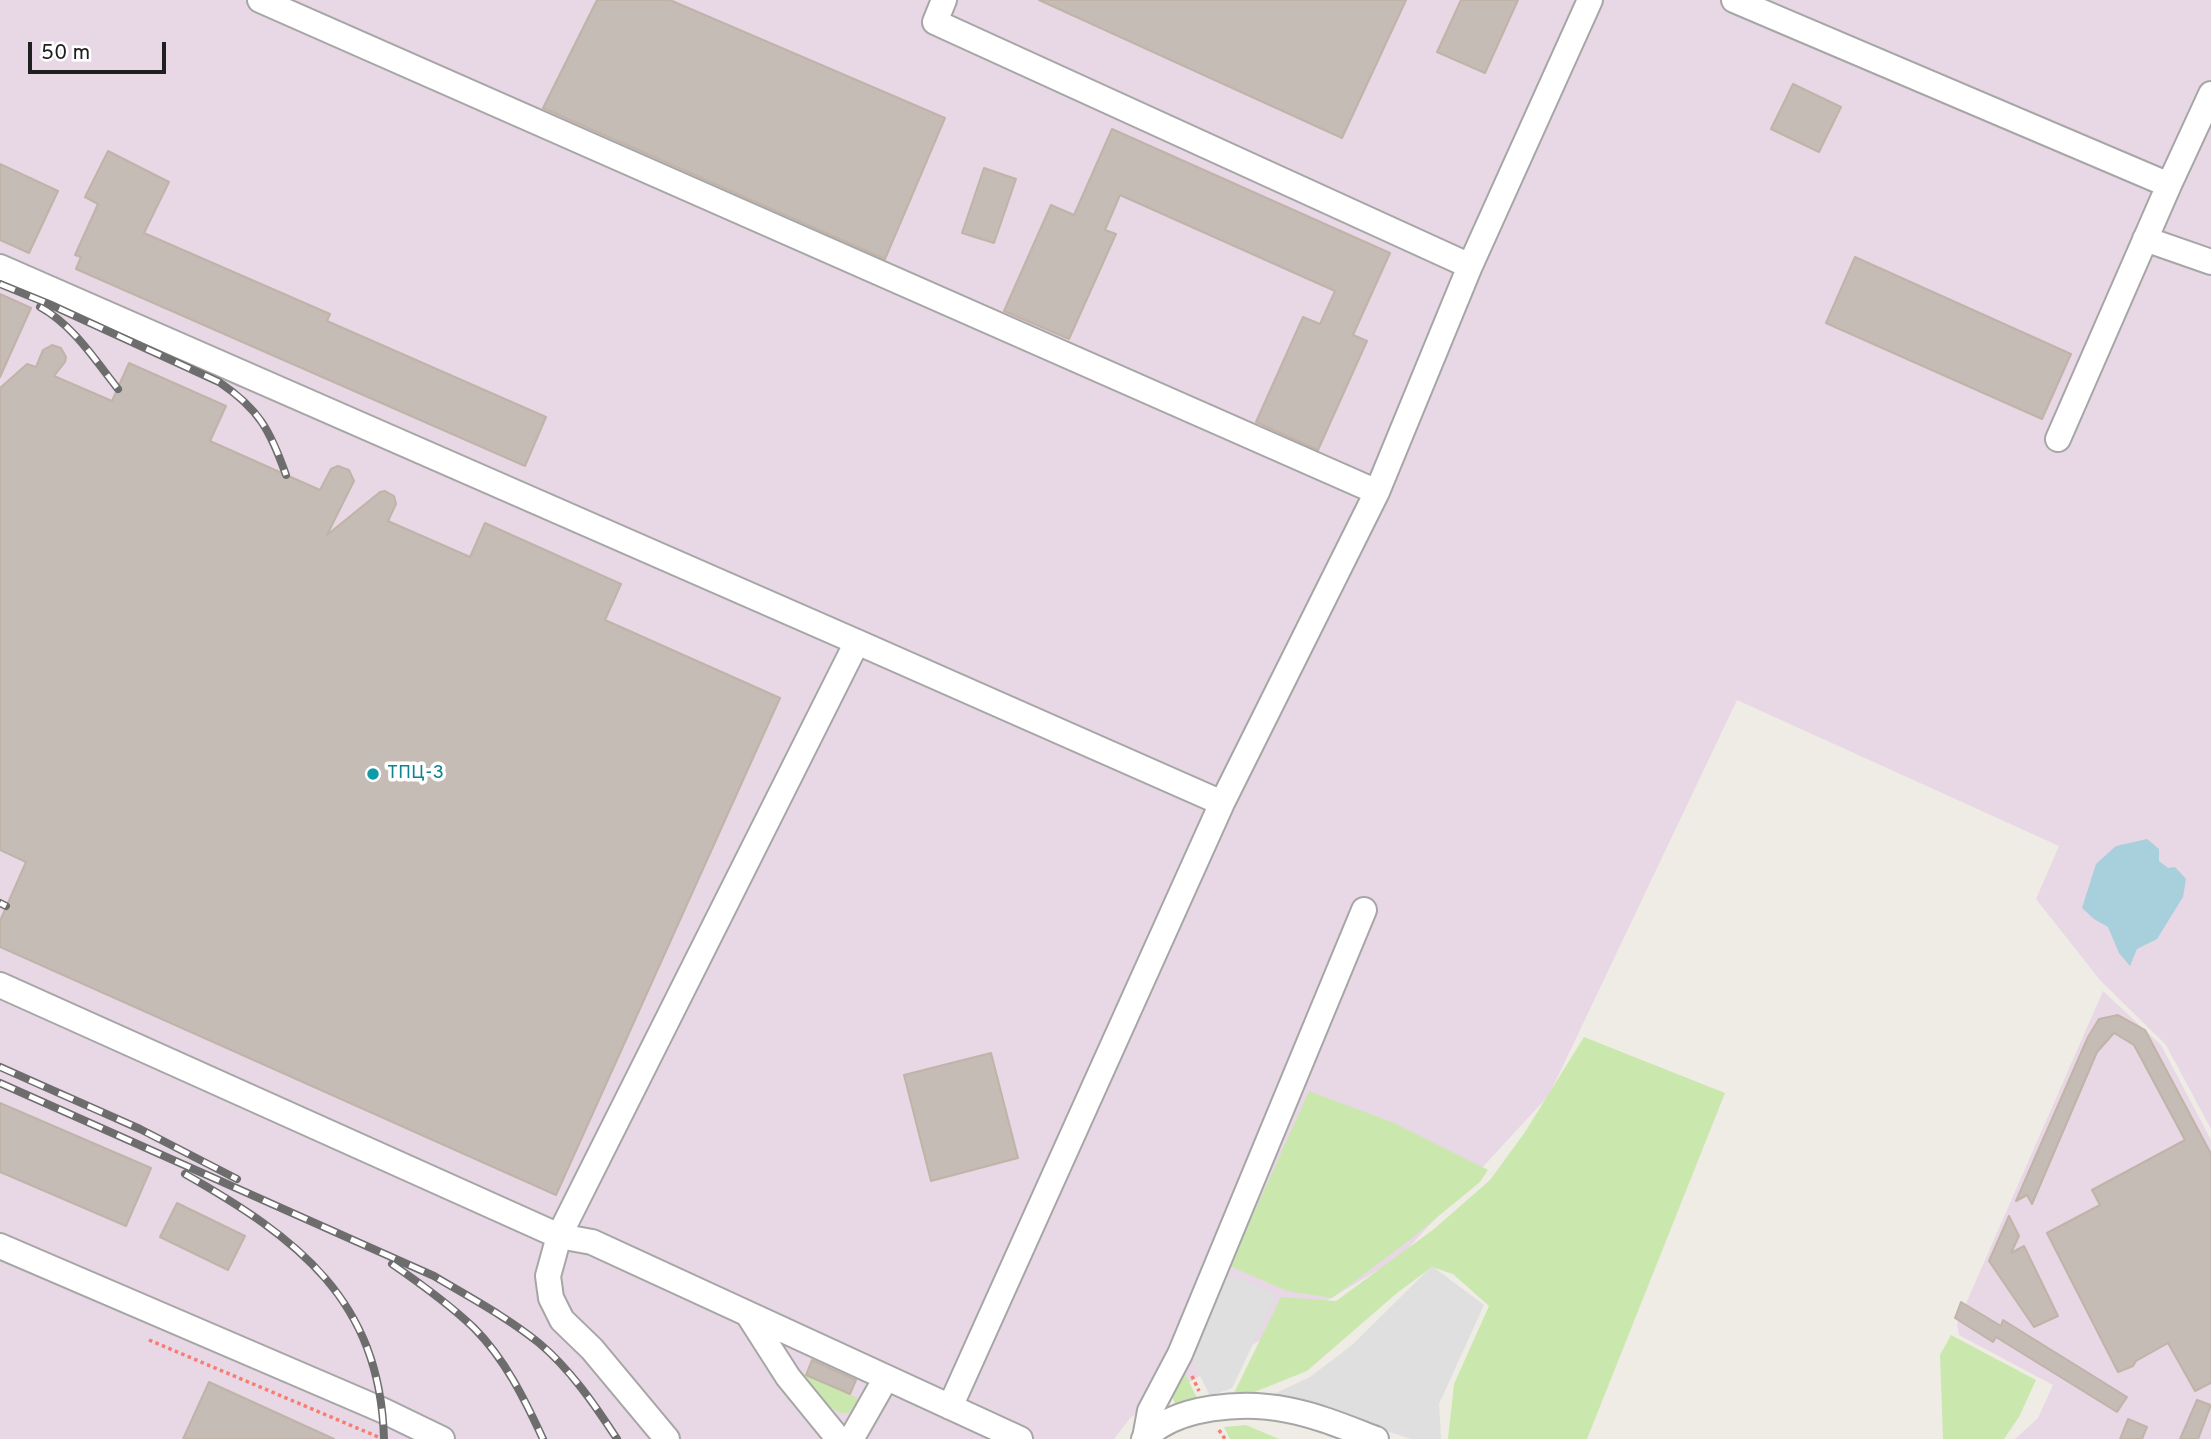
<!DOCTYPE html>
<html>
<head>
<meta charset="utf-8">
<style>
  body { margin:0 }
  #map { position:relative; width:2211px; height:1439px; overflow:hidden; background:#efece5; font-family:Overpass,sans-serif }
  canvas { display:block }
  .scale { position:absolute; left:28px; top:42px; width:138px; height:32px; box-sizing:border-box; border:4px solid #1f1f1f; border-top:0; padding-left:9px; font-size:21px; line-height:24px; white-space:nowrap; color:#1f1f1f; -webkit-text-stroke:5px #fff; paint-order:stroke }
</style>
</head>
<body>
<div id="map">
<canvas width="2211" height="1439"></canvas>
<div class="scale">50 m</div>
</div>
<script>
const ctx = document.querySelector('canvas').getContext('2d');
ctx.lineJoin = 'round';
function paint(path, color) { ctx.fillStyle = color; ctx.fill(path, 'evenodd'); }
function stroke(path, color, width, dash) { ctx.strokeStyle = color; ctx.lineWidth = width; ctx.lineCap = dash ? 'butt' : 'round'; ctx.setLineDash(dash || []); ctx.stroke(path); }
function write(font, color, halo, rows, align = 'center') {
  ctx.font = font + ' Overpass,sans-serif'; ctx.lineWidth = 7; ctx.setLineDash([]); ctx.textBaseline = 'middle'; ctx.strokeStyle = halo; ctx.fillStyle = color; for (const [text, x, y, turn = 0] of rows) {
    ctx.save(); ctx.translate(x, y); ctx.rotate((+turn || 0) * Math.PI / 180); ctx.textAlign = isNaN(turn) ? turn : align; if (halo) ctx.strokeText(text, 0, 0); ctx.fillText(text, 0, 0); ctx.restore();
  }
}
paint(new Path2D(`
  M0,0H2211V1129L2166,1045L2100,980L2036,899L2059,846L1737,700L1549,1095L1400,1257L1131,1417L1114,1439H0Z
  M2103,991L2161,1045L2211,1140V1439H2015L2038,1418L2053,1385L1959,1335L1957,1324Z`), '#e8d7e5');
paint(new Path2D(`
  M1584,1037L1725,1093L1587,1439H1448L1454,1384L1489,1306L1453,1274L1432,1267L1397,1293L1307,1371L1252,1393H1234L1281,1297L1336,1301L1434,1229L1490,1180L1525,1132Z
  M1309,1091L1394,1123L1488,1170L1480,1182L1407,1242L1332,1298L1287,1291L1230,1266Z
  M1951,1335L2036,1380L2019,1417L2004,1439H1943L1940,1355Z
  M1181,1366L1200,1404L1175,1403C1168,1390 1176,1379 1181,1366Z
  M798,1371L858,1398L857,1404L848,1413H841L811,1397Z
  M1246,1425L1279,1439H1230L1224,1427Z`), '#cae8ad');
paint(new Path2D(`
  M1432,1266L1484,1305L1439,1404L1441,1439H1411L1274,1394L1310,1377L1352,1345Z
  M1226,1276L1245,1280L1276,1296L1232,1388L1210,1396L1189,1353Z`), '#dfdfdf');
paint(new Path2D(`
  M2147,839L2159,849V861L2168,868L2175,867L2186,879L2183,897L2157,939L2137,949L2130,966L2119,953L2108,927L2094,919L2082,908L2096,864L2116,846Z`), '#a7d0dc');
const building = new Path2D(`
  M597,0H670L945,118L885,259L543,108Z
  M1039,0H1406L1342,138Z
  M1461,0H1518L1485,73L1437,52Z
  M1793,84L1841,107L1819,152L1771,129Z
  M1112,129L1390,253L1353,335L1367,341L1318,450L1256,422L1303,317L1320,324L1335,291L1120,195L1105,230L1116,234L1069,339L1004,311L1051,205L1074,215Z
  M108,151L169,182L144,233L330,314L327,321L546,417L525,466L76,269L81,257L75,255L98,204L85,197Z
  M0,164L58,191L29,253L0,240Z
  M984,168L1016,179L994,243L962,233Z
  M1855,257L2071,354L2042,419L1826,323Z
  M0,294L31,308L0,377Z
  M52,345L61,348L66,357L65,362L54,376L112,401L129,363L226,406L210,441L320,490L331,469L338,466L349,470L354,481L327,535L380,492L385,491L394,496L396,504L388,521L470,557L485,523L621,584L605,620L780,698L556,1195L0,947V921L26,862L0,850V388L27,364L36,367L43,350Z
  M2118,1015L2145,1030L2211,1154V1383L2195,1391L2168,1343L2136,1361L2133,1366L2118,1372L2047,1233L2100,1205L2092,1190L2185,1140L2134,1045L2114,1033L2097,1052L2032,1204L2027,1195L2016,1201L2088,1037L2099,1019Z
  M991,1053L1018,1158L931,1181L904,1075Z
  M0,1103L151,1168L126,1226L0,1172Z
  M177,1203L245,1236L228,1270L160,1237Z
  M2009,1216L2019,1236L2011,1253L2024,1246L2058,1316L2034,1327L1989,1261Z
  M1961,1302L2001,1326L2003,1320L2127,1397L2117,1412L1996,1337L1993,1342L1955,1318Z
  M812,1360L856,1380L850,1394L806,1375Z
  M209,1382L334,1439H183Z
  M2197,1400L2211,1405L2198,1439H2180Z
  M2128,1419L2147,1427L2142,1439H2120Z`);
paint(building, '#c4bcb5');
stroke(building, '#c1b3a8', 2);
const minor = new Path2D(`
  M260,0L1377,492
  M944,0L935,22L1470,266L1377,492L1222,803L950,1407
  M1734,0L2169,185
  M2145,239L2211,262
  M1470,266L1590,0
  M0,267L857,642
  M2058,439L2169,185L2211,94
  M0,985L559,1236L857,642L1222,803
  M0,1246L382,1410L442,1439
  M749,1316L788,1377L837,1437
  M853,1436L886,1378
  M1145,1438L1150,1411L1180,1354L1364,910
  M667,1439L592,1349L562,1320L551,1298L548,1276L559,1236L592,1242L1020,1439
  M1144,1439C1176,1405 1245,1401 1288,1410C1319,1416 1347,1428 1376,1439`);
stroke(minor, '#a6a6a6', 28);
stroke(new Path2D(`
  M149,1340L383,1439
  M1192,1376L1199,1391
  M1219,1430L1225,1439`), '#f67d70', 3.5, [3.5, 3.5]);
stroke(minor, '#fff', 24);
const rail = new Path2D(`
  M0,284L49,304L219,382C259,409 270,430 286,475
  M40,307C73,325 95,360 118,389
  M0,903L6,906
  M0,1067L140,1129L237,1179
  M0,1083L434,1276C469,1297 507,1317 539,1343C570,1369 595,1405 617,1439
  M185,1174C297,1238 380,1299 384,1439
  M392,1264C421,1284 449,1304 474,1328C505,1359 525,1400 543,1439`);
stroke(rail, '#6d6d6d', 8);
stroke(rail, '#fff', 5, [16]);
for (const [x, y, r, color] of [
  [373,774,7,"#0f9aa8"]
]) { const dot = new Path2D(); dot.arc(x, y, r, 0, 2 * Math.PI); ctx.fillStyle = color; ctx.fill(dot); stroke(dot, '#fff', 2.5); }
write('19px', '#0d838f', '#fff', [
  ["ТПЦ-3",387,774]
], 'left');
</script>
</body>
</html>
